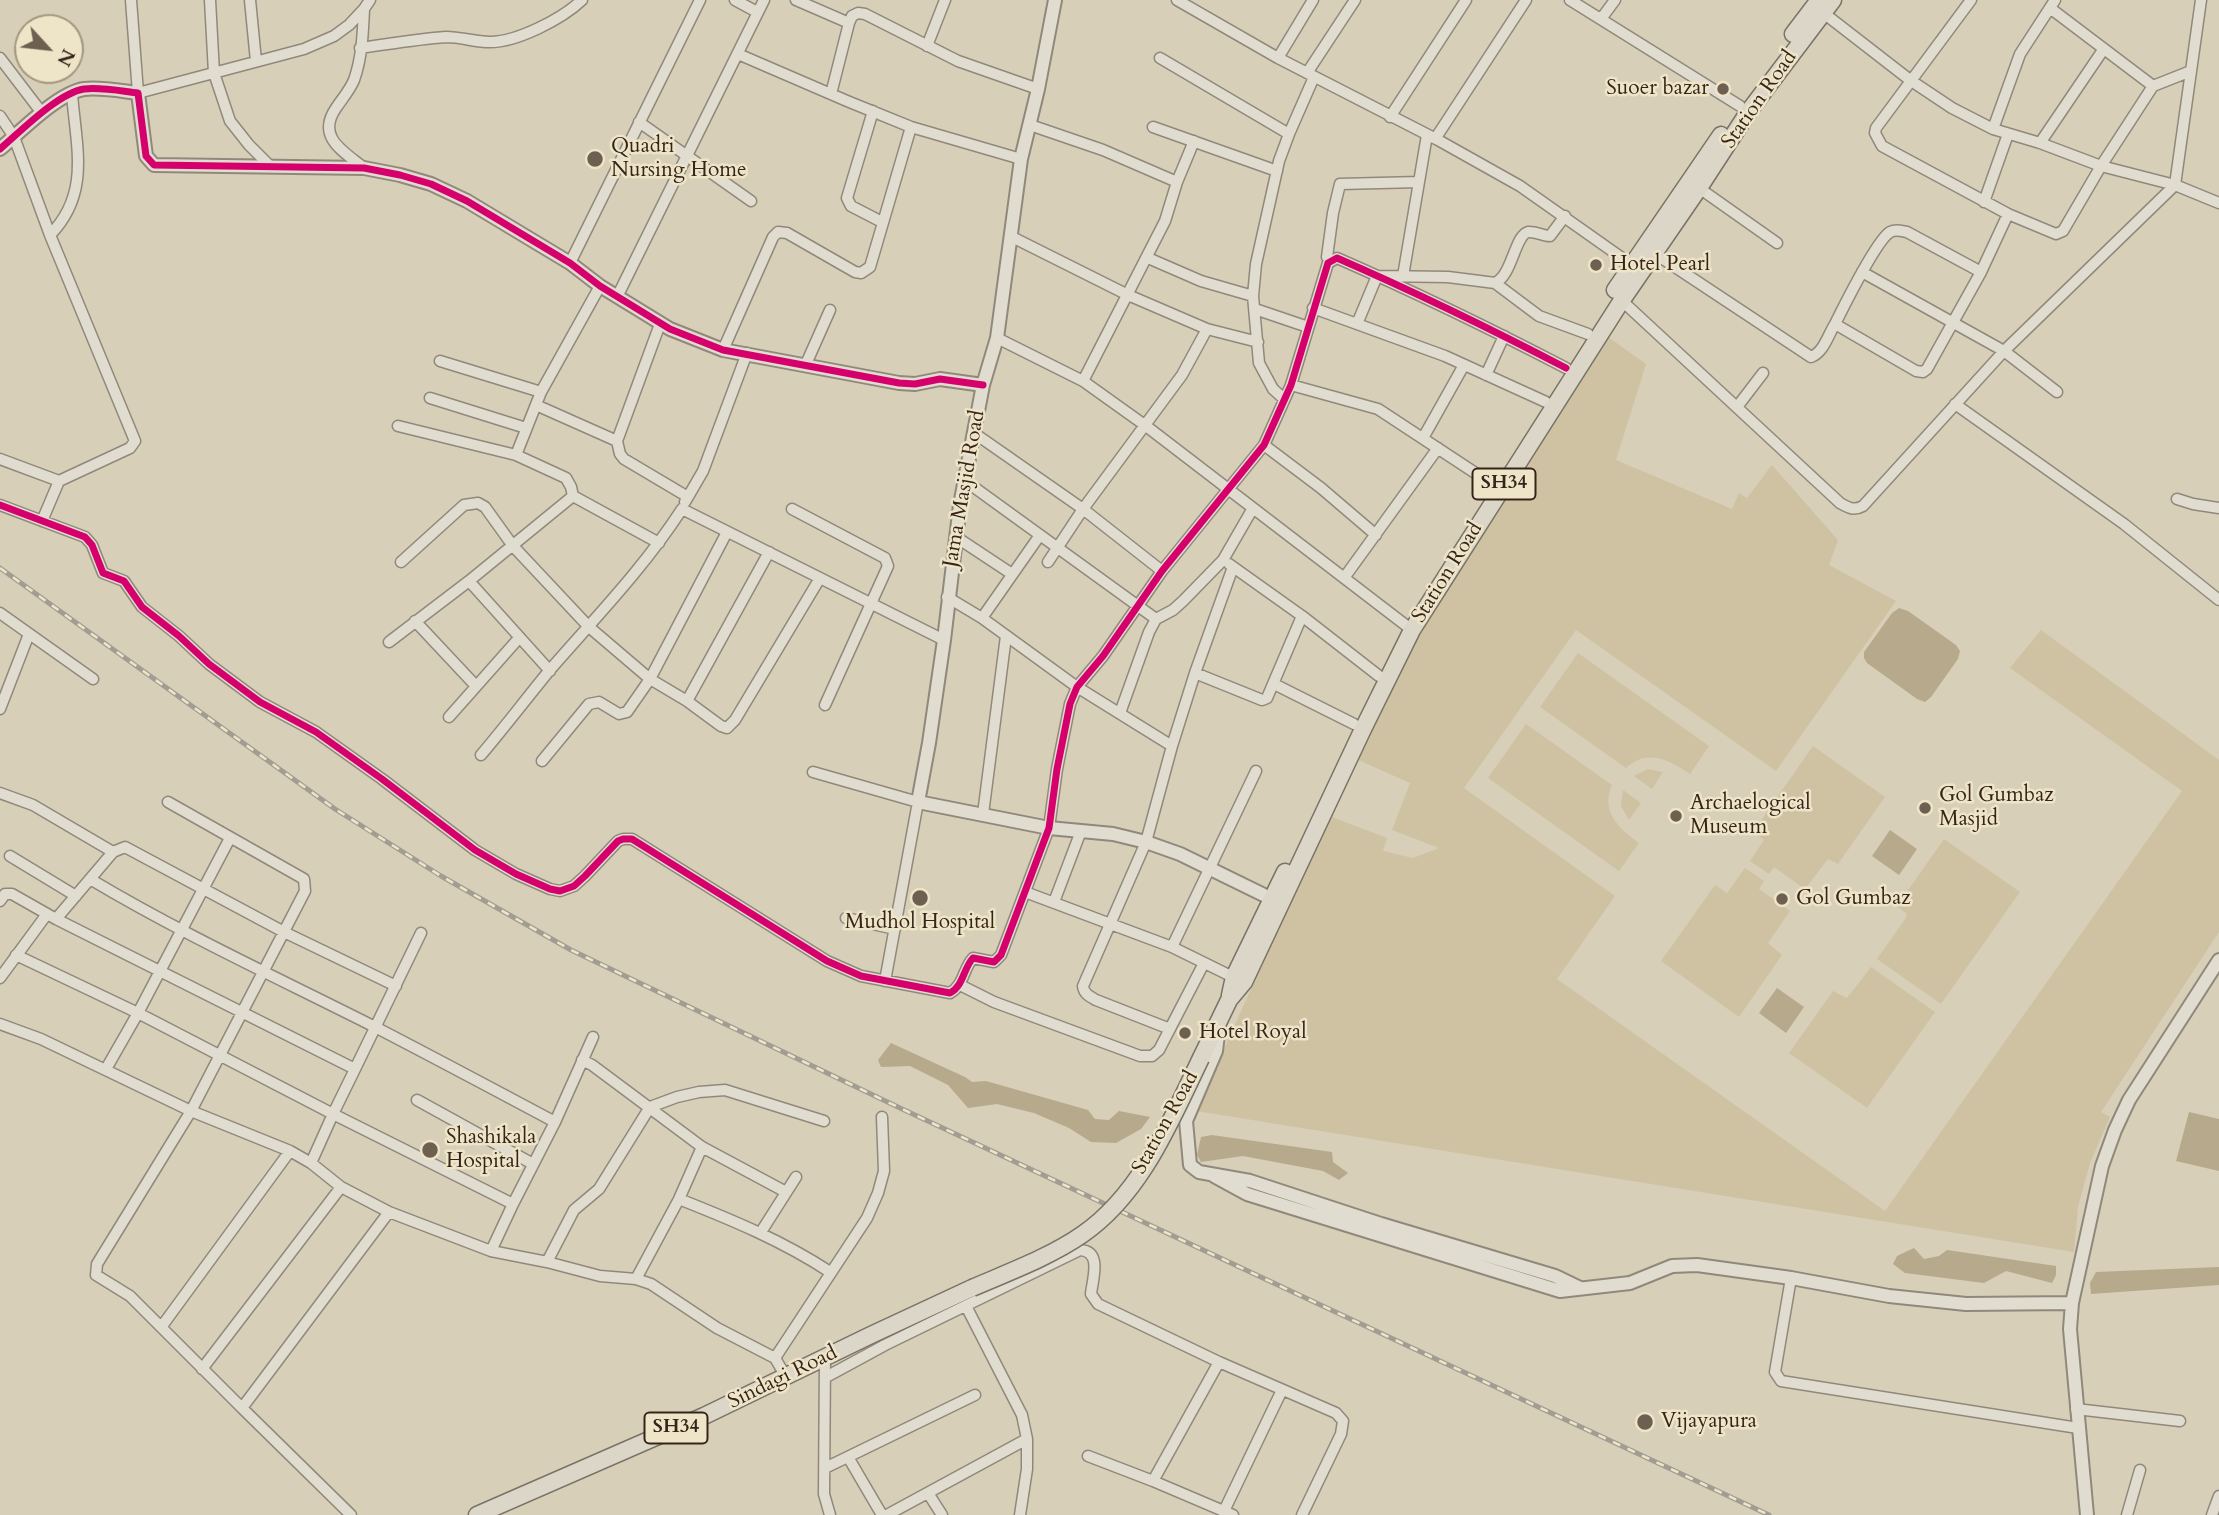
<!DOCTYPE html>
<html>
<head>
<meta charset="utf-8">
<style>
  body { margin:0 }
  #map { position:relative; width:2219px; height:1515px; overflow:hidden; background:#d8cfb8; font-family:Cardo,serif }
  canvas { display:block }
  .north { position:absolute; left:14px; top:14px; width:70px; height:70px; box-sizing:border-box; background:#eee4c8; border:2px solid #a49782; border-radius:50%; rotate:117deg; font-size:19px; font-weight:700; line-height:28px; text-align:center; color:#352419 }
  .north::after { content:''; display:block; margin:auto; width:24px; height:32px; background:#6e6051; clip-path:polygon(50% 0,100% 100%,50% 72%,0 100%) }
</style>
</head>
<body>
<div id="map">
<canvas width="2219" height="1515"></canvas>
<div class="north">N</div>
</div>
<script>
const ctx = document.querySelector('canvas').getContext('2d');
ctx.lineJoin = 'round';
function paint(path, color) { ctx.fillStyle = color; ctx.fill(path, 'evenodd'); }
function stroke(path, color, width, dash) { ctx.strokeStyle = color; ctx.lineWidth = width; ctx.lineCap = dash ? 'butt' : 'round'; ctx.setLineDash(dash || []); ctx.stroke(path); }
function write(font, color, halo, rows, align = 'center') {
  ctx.font = font + ' Cardo,serif'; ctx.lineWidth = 5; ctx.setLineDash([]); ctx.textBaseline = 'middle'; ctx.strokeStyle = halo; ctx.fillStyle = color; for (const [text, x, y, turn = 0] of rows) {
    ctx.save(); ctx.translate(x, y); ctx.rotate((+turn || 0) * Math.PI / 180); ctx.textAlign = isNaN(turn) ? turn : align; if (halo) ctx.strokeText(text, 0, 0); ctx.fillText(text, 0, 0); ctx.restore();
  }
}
paint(new Path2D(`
  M1608,337L1646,364L1616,460L1732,509L1739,493L1747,498L1772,465L1838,540L1829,565L1896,601L1776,771L1576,630L1464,788L1615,896L1557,979L1885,1211L2182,791L2010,668L2041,630L2219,760V932L2101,1112L2110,1117L2090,1163L2078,1207L2074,1252L1196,1111L1329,816L1387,838L1383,851L1413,858L1439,848L1392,830L1410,783L1356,759L1414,643Z
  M1578,653L1709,746L1690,774C1670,760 1647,748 1626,768L1540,707Z
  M1526,724L1612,785C1600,811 1619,829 1639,843L1619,871L1488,778Z
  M1813,746L1885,797L1838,864L1828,859L1805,889L1774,867L1769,874L1750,861L1764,840L1753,832Z
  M1648,769L1663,772L1652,789L1634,776Z
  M1623,790L1641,803L1629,820L1621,806Z
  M1944,839L2020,892L1941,1004L1877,959L1905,919L1907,914L1897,906Z
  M1745,868L1764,881L1759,889L1790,911L1768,943L1782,955L1739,1017L1661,961L1715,885L1727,893Z
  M1871,967L1935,1012L1867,1108L1789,1053L1833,991L1847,998Z`), '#cfc2a3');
paint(new Path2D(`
  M1899,608L1908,611L1956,645L1960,651L1958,659L1931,697L1925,702L1917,699L1867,663L1864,658V652L1892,613Z
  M1890,830L1917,849L1899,875L1872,856Z
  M1777,988L1804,1007L1786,1033L1759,1013Z
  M891,1043L965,1077L972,1082L986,1081L1088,1110L1095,1119L1109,1120L1119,1111L1150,1117L1141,1129L1116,1143L1091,1142L1069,1128L1034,1113L997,1104L968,1108L948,1085L910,1066L881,1067L878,1060Z
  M2189,1112L2219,1119V1171L2176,1161Z
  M1212,1135L1332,1152L1333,1162L1348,1173L1339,1180L1323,1171L1243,1156L1201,1162L1197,1155L1201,1137Z
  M1914,1248L1924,1259L1939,1256L1947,1250L2056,1266V1275L2052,1283L2006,1271L1984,1283L1905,1273L1893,1264L1897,1256Z
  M2219,1267V1285L2091,1294L2090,1283L2096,1272Z`), '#b7a98c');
const minor = new Path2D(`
  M131,0L138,93L304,49L334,36L349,25L364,9L370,0
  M210,0L214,73L230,121L249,145L270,166
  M250,0L256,61
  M735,0L757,12
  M796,0L849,23L831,94
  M1177,0L1278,58L1438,140L1520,186L1632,265
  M1570,0L1740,106
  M1971,0L1876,128L1875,133L1882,146L2008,214L1981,272L1927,369L1923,372L1916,371L1835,324C1844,306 1876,241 1890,232C1896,229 1901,231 1907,232L1981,272
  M2050,8L2153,86
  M1821,11L1910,80L1952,108L1993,129L2040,143L2101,166L2175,185L2219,203
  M1601,19L1615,0
  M849,23L852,16L858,13L865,14L958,61L1038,89
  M927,46L945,0
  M360,48C389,44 417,39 446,37C461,37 475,42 490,42C517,42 562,19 582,0
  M738,54L847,101L911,127L1021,159
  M0,58L42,113
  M1160,58L1289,134
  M1278,58L1313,0
  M1307,73L1355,0
  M873,111L847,198L851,206L882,222
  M0,116L14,137L50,235L135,441L130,448L59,481L42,521
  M1390,117L1466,0
  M639,122L751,201
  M1030,125L1103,150L1177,182
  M1153,127L1277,171
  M1993,129L2020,54L2055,0
  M1438,140L1437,136L1526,0
  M2040,143L2103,50
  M364,168C343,151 316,137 336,108C342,99 350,90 354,80C362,58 363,32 364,9
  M1699,188L1777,243
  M1984,202L2008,134
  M2008,214L2056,234L2063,231L2101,166L2153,86L2191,71
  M50,235C91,193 76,147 72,94
  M1010,236L1128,295L1207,329L1258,342
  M1654,253L1811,357C1824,352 1828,335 1835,324
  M1327,257L1333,213L1340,184L1419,182
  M1148,258L1201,281L1253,296
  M570,263L700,0
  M1862,272L2004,351L2057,392
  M1403,276L1427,135
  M1495,283L1539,316L1588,334
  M617,297L764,0
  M1619,298L1840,503C1849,508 1854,511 1863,506L2004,351L2175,185L2201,0
  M1313,308L1445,356L1546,402
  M1255,309L1308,327
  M1357,324L1377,276L1448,277L1495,283C1512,276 1515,235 1528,232C1535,231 1543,236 1550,236L1565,216
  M997,338L1083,381L1146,426L1412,630
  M723,350L773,237L778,232L787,233L855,272L861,273L870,267L911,127
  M440,361L541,392
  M806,364L830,310
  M1486,375L1504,336
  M1083,381L1165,221L1177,182L1194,141
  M1291,385L1378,409L1492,484
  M430,398L526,428
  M1284,399L1273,389L1259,363L1253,296L1256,264L1279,161L1289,134L1314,77
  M1955,404L2124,524L2219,600
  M536,405L617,441L620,454L624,459L688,497
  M1737,407L1763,373
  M398,426L516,455L566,478L571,487L573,496
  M974,433L1083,509L1162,571
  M1423,438L1464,365
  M617,441L660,324
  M1264,445L1321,488L1376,535
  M516,455L541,392L600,286
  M0,459L59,481
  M964,480L1156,619
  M2177,499L2193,504L2219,508
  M685,502L703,471L747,353
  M0,505L85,537L92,545L103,573L124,581L142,607L179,636L209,664L260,702L316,732L382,779L475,850L516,874L550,889L560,891L574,886L585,876L618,841L623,839H632L827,961L861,976L950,993C964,985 963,969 973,958L994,962L1001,955L1049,828L1057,769L1070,704L1077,687L1103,656L1162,571L1264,445L1291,385L1328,263L1337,258C1415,292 1491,329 1566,368
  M792,509L885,558L888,566L825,705
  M956,537L1012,574
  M401,562L464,505L478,503L485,507L513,546L589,627L650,679L687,701L721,726L727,728L735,720L820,578
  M1048,562L1083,509L1182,375L1207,329
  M1229,564L1302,616L1379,676
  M1344,578L1438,448
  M469,581L550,671
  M947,597L982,618L1077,687L1172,746
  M0,613L93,679
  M982,618L1040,535
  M415,621L475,685
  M389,642L469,581L573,496L659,543
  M1195,673L1262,700L1267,698L1302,616
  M1274,684L1354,724
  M687,701L769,552
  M0,709L29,634
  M1120,713L1149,632L1156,619L1173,610L1183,601L1223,560L1253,508
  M449,717L519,638
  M481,755C504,728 526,699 549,671C595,618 643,569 682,509L944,640
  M542,761L589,704L599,702L619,714L627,712L650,679L727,532
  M813,772L918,802L885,981
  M0,793L33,805L113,852
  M168,802L304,879L305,891L191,1111L97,1264L96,1275L130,1296L242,1408L389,1212
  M983,814L1006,636
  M10,856L76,896
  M90,879C182,934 280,979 375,1027C435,1058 495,1090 555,1122
  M1025,892L1172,947L1237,979
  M0,901L5,894H12L56,919L355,1069L333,1114L513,1204L491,1251L547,1262L600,1276L636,1279L651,1284L717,1328L775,1358L786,1377
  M1054,902L1081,831
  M846,918L895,929
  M56,919L113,852L125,847L284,932L396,986
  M1172,947L1256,771
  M0,978L47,914
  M960,985L994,1002L1140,1056H1152L1159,1050L1204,963
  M0,1024L41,1039L191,1111L290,1151L311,1163L333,1114L138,1013L16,955
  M1170,1029L1096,1000C1089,996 1084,994 1083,986L1146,842L1172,746L1195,673L1233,567
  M582,1060L592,1065L702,1147L786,1192
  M106,1069L138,1013L230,838
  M355,1069L421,933
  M417,1100L533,1164
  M311,1163L341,1187L389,1212L491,1251
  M679,1199C732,1220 783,1241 830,1272
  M513,1204L555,1122L593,1037
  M761,1232L796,1177
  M547,1262L574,1210L599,1189L650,1107L677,1097L699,1092L725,1090L824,1121
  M1791,1278L1775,1372L1781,1381L2078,1428
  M636,1279L679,1199L702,1147
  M966,1306L1022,1415L1027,1439V1469L1020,1515
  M162,1326L290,1151
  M825,1357L824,1494L830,1515
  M775,1358L867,1218L878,1193L884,1171L882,1117
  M202,1369L341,1187
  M826,1377L885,1345L1080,1250C1103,1251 1092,1281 1091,1294L1098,1304L1219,1362L1336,1413L1343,1421L1341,1434L1302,1515
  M242,1408L351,1515
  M2076,1409L2180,1421
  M1088,1456L1153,1481L1233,1515
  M848,1457L882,1515
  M825,1468L975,1395
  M1153,1481L1219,1362
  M928,1493L942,1515
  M1224,1511L1282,1390
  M887,1515L1027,1439
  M2127,1515L2140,1470
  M2212,1515L2219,1496`);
const tertiary = new Path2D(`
  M1055,0L1038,89L1021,159L997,338L983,385L960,505L944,640L929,743L918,802L1049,828L1113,834L1146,842L1180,854L1272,899
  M0,149C20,132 58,93 84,89C101,87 121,91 138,93L146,156L154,165L364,168L400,175L431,184L467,201L570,263L600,286L670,329L723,350L899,383L915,384L940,379L983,385
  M1219,1026L1216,1051L1186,1121L1190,1165L1199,1172L1250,1181L1381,1224L1555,1276L1580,1288
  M1214,1176L1247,1194L1560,1291L1630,1283L1672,1266L1697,1265L1791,1278L1889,1296L1966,1304L2072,1303
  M2087,1515L2070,1329L2072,1303L2102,1166L2115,1130L2129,1100L2219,960`);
const primary = new Path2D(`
  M1793,34L1819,0
  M1615,290L1721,135
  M1230,995L1234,977L1285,872
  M1201,1058L1229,1000L1244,982L1363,729L1412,630L1622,300L1699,188L1749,111L1833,0
  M477,1515L704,1416L871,1335L972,1288`);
stroke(minor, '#90897b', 13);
stroke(tertiary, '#90897b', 16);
stroke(primary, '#797266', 19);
stroke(minor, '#e0dcd0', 10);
stroke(tertiary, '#e0dcd0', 12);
stroke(primary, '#dbd6c8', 16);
const rail = new Path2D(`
  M0,568L335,809L441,876L571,950L900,1108L1769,1515`);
stroke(rail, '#a29d93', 5);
stroke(rail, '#eee4c8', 2.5, [8]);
const primaryBridge = new Path2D(`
  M972,1288C1009,1272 1050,1257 1083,1234C1142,1193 1171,1120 1201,1058`);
stroke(primaryBridge, '#797266', 19, []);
stroke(primaryBridge, '#dbd6c8', 16);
stroke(new Path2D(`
  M0,149C20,132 58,93 84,89C101,87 121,91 138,93L146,156L154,165L364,168L400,175L431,184L467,201L570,263L600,286L670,329L723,350L899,383L915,384L940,379L983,385
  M0,505L85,537L92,545L103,573L124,581L142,607L179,636L209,664L260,702L316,732L382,779L475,850L516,874L550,889L560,891L574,886L585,876L618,841L623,839H632L827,961L861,976L950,993C964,985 963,969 973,958L994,962L1001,955L1049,828L1057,769L1070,704L1077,687L1103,656L1162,571L1264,445L1291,385L1328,263L1337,258C1415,292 1491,329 1566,368`), '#d6006c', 7);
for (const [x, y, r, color] of [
  [1723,89,7,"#6e6051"],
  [595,159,9,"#6e6051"],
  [1596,265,7,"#6e6051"],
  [1925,808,7,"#6e6051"],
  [1676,816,7,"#6e6051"],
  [920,898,9,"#6e6051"],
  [1782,899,7,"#6e6051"],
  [1185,1033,7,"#6e6051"],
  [430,1150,9,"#6e6051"],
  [1645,1422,9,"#6e6051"]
]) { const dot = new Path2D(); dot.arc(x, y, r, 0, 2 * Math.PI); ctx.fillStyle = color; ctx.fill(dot); stroke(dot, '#eee4c8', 2.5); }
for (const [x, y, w] of [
  [1504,484,63],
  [676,1428,63]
]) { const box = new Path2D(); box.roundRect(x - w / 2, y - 15.5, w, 31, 5); ctx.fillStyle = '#eee4c8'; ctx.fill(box); stroke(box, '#352419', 2); }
write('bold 19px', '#352419', null, [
  ["SH34",1504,484],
  ["SH34",676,1428]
]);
write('21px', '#352419', '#eee4c8', [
  ["Suoer bazar",1709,89,"right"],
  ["Quadri",611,147],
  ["Nursing Home",611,171],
  ["Hotel Pearl",1610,265],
  ["Gol Gumbaz",1939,796],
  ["Masjid",1939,820],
  ["Archaelogical",1690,804],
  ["Museum",1690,828],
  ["Gol Gumbaz",1796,899],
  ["Mudhol Hospital",920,923,"center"],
  ["Hotel Royal",1199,1033],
  ["Shashikala",446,1138],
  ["Hospital",446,1162],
  ["Vijayapura",1661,1422]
], 'left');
write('21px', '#352419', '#eee4c8', [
  ["Station Road",1760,100,-55],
  ["Jama Masjid Road",965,489,-80],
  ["Station Road",1448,573,-58],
  ["Station Road",1166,1123,-61],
  ["Sindagi Road",783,1378,-26]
]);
</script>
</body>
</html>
